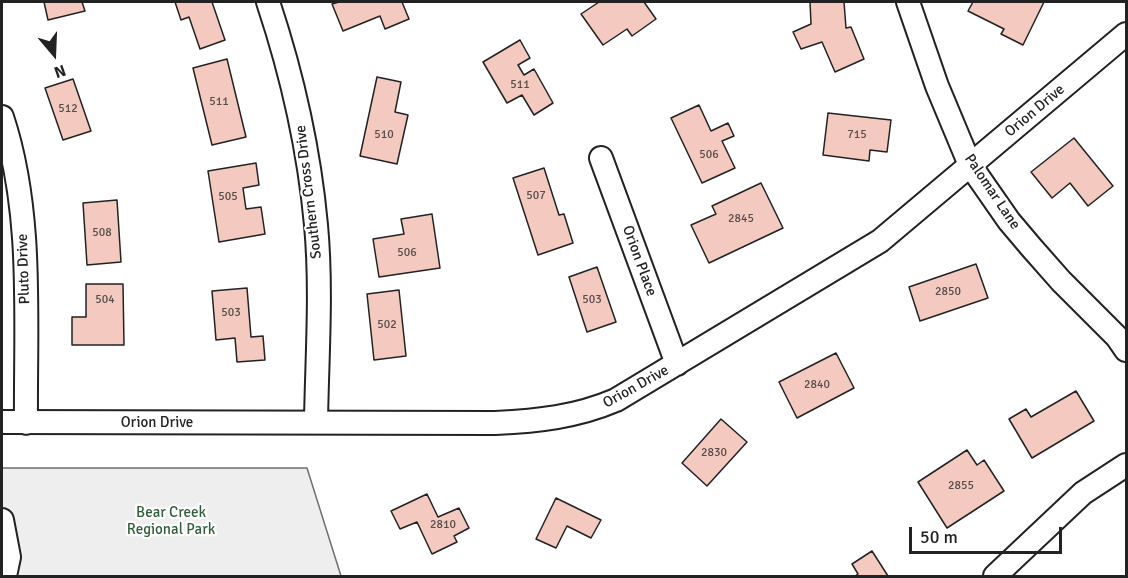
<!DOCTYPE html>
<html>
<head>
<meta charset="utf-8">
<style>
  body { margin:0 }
  #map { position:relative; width:1128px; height:578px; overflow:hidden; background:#fff; font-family:Signika,sans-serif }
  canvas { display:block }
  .frame { position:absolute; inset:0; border:3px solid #222; pointer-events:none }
  .north { position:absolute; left:24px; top:24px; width:60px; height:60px; -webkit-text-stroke:4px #fff; paint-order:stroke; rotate:161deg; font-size:16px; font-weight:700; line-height:24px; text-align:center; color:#222 }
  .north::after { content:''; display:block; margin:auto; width:21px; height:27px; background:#222; clip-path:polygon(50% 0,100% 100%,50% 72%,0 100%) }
  .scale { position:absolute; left:909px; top:527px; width:153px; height:27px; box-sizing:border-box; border:3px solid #222; border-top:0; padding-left:8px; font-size:18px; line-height:21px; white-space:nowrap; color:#222; -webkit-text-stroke:4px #fff; paint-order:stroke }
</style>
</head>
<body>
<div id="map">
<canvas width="1128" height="578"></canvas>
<div class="frame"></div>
<div class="north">N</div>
<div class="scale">50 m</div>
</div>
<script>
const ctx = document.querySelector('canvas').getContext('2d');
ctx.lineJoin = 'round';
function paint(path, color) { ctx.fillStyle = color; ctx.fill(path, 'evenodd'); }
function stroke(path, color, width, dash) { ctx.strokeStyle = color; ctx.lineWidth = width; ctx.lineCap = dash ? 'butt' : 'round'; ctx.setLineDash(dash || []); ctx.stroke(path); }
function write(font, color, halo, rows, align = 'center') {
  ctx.font = font + ' Signika,sans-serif'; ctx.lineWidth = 4.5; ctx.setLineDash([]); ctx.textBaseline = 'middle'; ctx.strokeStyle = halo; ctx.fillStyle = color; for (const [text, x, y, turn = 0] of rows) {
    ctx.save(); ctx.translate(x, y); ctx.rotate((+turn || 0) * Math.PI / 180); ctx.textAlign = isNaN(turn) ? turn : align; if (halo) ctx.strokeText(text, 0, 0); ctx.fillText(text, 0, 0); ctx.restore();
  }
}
const green = new Path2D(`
  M2,468H307L341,576H2Z`);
paint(green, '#eee');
stroke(green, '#6f6f6f', 1.5);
const building = new Path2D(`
  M44,2H82L85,11L48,20Z
  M175,2H212L225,40L200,49L189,17L181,20Z
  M339,2H402L409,19L385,29L380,16L343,31L332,4Z
  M599,2H644L656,19L632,36L627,29L603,45L581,14Z
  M810,2H844L846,28L851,27L864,59L835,72L822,42L801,49L793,32L811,24Z
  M973,2H1044L1023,45L1001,34L1004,29L968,11Z
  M520,40L530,58L518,65L524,75L534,69L553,103L534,115L522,95L507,103L483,62Z
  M227,59L246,137L212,145L193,68Z
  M377,77L401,82L395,112L408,115L397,164L360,156Z
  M73,79L91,131L63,140L45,88Z
  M699,105L711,131L728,123L734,136L722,141L735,168L702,183L671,118Z
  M828,113L891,120L887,152L870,150L869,161L823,155Z
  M1074,138L1113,186L1088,206L1070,183L1052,198L1031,172Z
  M256,163L259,185L243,188L246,209L261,207L265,234L219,242L208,171Z
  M544,168L559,215L564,214L573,243L538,255L513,178Z
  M761,183L783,228L709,263L691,225L716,214L712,206Z
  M117,200L121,262L87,265L83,203Z
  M432,214L440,268L379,277L373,239L404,234L401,219Z
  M976,264L988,298L920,321L909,287Z
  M597,267L616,322L587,332L569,277Z
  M86,284H123L124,345H72V317H86Z
  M247,288L251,337L263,336L265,360L237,362L235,338L216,340L212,291Z
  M399,290L406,356L374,360L367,294Z
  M836,353L854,388L797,418L779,382Z
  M1076,391L1094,421L1032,458L1009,419L1026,409L1031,417Z
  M721,419L747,442L707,486L682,463Z
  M967,450L977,465L984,460L1004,491L947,528L918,482Z
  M427,494L438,517L459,508L469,528L454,536L457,542L432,554L417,522L400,529L391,511Z
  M556,498L601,520L591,538L567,526L556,548L536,539Z
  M872,551L888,576H855L858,574L852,564Z`);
paint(building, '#f3c9c0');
stroke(building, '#222', 1.5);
const minor = new Path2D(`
  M268,2C292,74 309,149 316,225C322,290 317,357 316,422
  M908,2L937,86L970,165L1009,221L1031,247L1061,281L1117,337L1126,350
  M2,117C34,213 25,323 26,423
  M601,158L677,364
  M2,422L495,423C538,421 576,417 616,400L880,241L1126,34
  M2,520L9,557L5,576
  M995,576L1083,493L1126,465`);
stroke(minor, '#222', 26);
stroke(minor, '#fff', 22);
write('12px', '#564c4a', null, [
  ["511",520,85],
  ["511",219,102],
  ["512",68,109],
  ["510",384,135],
  ["715",857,135],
  ["506",709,155],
  ["507",536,196],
  ["505",228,197],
  ["2845",741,219],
  ["508",102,233],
  ["506",407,253],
  ["2850",948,292],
  ["504",105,300],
  ["503",592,300],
  ["503",231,313],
  ["502",387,325],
  ["2840",817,385],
  ["2830",714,453],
  ["2855",961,486],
  ["2810",443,525]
]);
write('15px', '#222', '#fff', [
  ["Orion Drive",1035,111,-40],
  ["Southern Cross Drive",309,192,-97],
  ["Palomar Lane",992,192,56],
  ["Orion Place",639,261,70],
  ["Pluto Drive",24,269,-92],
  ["Orion Drive",636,387,-29],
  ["Orion Drive",157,423]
]);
write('15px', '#2f5e38', '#fff', [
  ["Bear Creek",171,513],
  ["Regional Park",171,530]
]);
</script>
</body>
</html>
